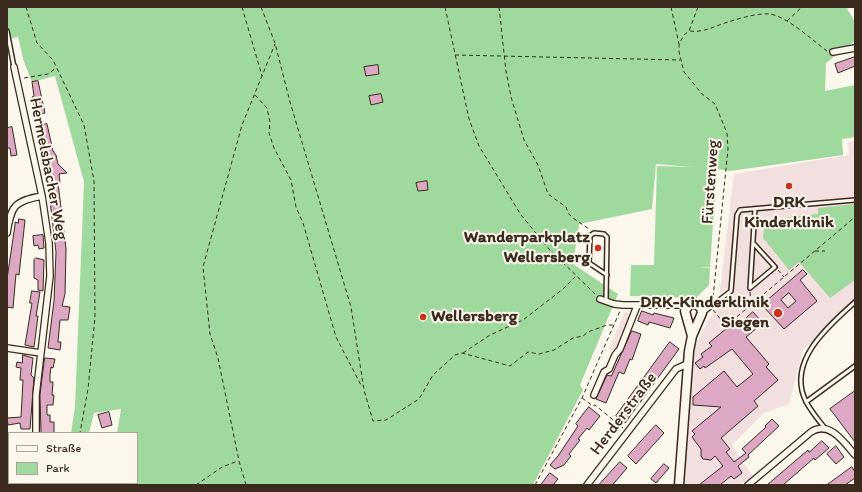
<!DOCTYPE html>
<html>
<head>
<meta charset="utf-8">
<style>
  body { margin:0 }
  #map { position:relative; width:862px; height:492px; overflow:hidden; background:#fbf7ec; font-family:Itim,sans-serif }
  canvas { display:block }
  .frame { position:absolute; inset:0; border:8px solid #3b2a1e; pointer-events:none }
  .legend { position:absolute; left:8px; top:432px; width:130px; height:52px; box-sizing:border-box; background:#fbf7ec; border:1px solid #aea59a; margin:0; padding:5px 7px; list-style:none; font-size:12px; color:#3b2a1e }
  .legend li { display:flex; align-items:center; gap:8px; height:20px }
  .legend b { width:20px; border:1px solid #aea59a }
</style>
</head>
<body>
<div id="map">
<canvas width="862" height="492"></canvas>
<div class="frame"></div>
<ul class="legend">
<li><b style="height:5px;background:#fbf7ec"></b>Straße</li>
<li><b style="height:11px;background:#a0d99d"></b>Park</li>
</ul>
</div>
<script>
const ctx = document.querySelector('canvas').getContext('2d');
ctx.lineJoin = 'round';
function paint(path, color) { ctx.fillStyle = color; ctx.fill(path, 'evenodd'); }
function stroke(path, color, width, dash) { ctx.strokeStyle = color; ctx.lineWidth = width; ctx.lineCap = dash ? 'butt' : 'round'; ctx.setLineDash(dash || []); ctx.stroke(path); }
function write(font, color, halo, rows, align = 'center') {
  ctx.font = font + ' Itim,sans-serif'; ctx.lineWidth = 4; ctx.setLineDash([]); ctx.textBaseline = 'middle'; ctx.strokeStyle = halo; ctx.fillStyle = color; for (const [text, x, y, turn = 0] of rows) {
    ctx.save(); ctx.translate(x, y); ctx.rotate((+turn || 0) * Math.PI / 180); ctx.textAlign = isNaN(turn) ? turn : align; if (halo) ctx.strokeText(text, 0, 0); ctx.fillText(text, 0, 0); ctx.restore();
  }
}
paint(new Path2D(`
  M855,141V303L803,350L789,404L764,413L732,445L739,456L737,459L741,464H745L753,476L741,485H682L695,346L708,320L718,307L734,174L849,155L848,142Z
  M625,311L631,314L615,352L609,349Z`), '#f2dfe0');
paint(new Path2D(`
  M7,7H846L855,22V41L826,63L825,91L855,85V137L842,139L843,155L730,171L717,169L710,267H699L710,268L709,285L696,298L630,296L631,265H654L657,166L693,167L656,164L652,209L579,224L573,264L618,294L580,385L583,390L533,485H100L99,483H137V433H117L121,409L94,413L89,433H71L75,407L84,182L55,76L32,82L24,62L18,37L7,39Z
  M855,204V280L830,298L799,262L789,270L763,238L765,220L818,214V208Z`), '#a0d99d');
const building = new Path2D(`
  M855,57V66L838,73L835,64Z
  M378,65L379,74L366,76L364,67Z
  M38,81L45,113L36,115L32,97L34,96L32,82Z
  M381,94L383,102L371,105L369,96Z
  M47,124L53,151L56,155L58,164L67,173L59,174L60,182L58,183L66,249L65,294L62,306L70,307L68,320H60L58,342H61L60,350L48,348L54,301L56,252L47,175L38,126Z
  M12,127L17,155L11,156L10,148H7V128Z
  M427,181L428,190L418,191L416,183Z
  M19,219L25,220L19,275L16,274L13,308L7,307V279L15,225V222L18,223Z
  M43,235L44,248L39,249L38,245L34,246L33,236Z
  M36,258L44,260L43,291L38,290V280L34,278V260Z
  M803,270L807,274L800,280L817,301L784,329L762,305ZM789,293L796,301L788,308L781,300Z
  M32,291L40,292L36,316H38L34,347L25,345L32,303H30Z
  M642,311L653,315L654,313L674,318L670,328L649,322L648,325L638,321Z
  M753,312L763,323L746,337L769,364L766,367L778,380L754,401L758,406L721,438L730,449L726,452L734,462L746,453L742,449L766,427L765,426L772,419L779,426L748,455L749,457L738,466L742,473L734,479L731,476L720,485H699L723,466L715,456L711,460L703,459L701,456V449L692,437L695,434L692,431L721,407L693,405V397L724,371L737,387L753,374L732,349L705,368L704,366L700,369L695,363L703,357L701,354L712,346L709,343L734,322L737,326Z
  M632,331L641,334L632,360L630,359L624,374L619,372L606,403L596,399L607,375L611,376Z
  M670,342L679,349L625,423L616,416Z
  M23,355L33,358L31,375L34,378L30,429H21L20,423L8,425L7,418L21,417L23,380H20L21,368L16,367L17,362L22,363Z
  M45,358L55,359L53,368L51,367L50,375V382H53L52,395H54L53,405H47V415H50V422H54V433H41L40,395Z
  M855,391V442L830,409Z
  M589,407L600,416L589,430L587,428L578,439L580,440L569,454L571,456L564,465L555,469L550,465L558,456L578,426L576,424Z
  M109,412L112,425L102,428L98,415Z
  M656,425L664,433L636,464L628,456Z
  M822,441L829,448L815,460L814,458L783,485H767L808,450L809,452Z
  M836,446L844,457L836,464L827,454Z
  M620,462L627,468L615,482L612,485H599Z
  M664,464L669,468L656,483L651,479Z
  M852,467L855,472V478L845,485H827Z
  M550,473L558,479L553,485H541Z`);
paint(building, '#dca8c3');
stroke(building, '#3b2a1e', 1);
const lane = new Path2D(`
  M7,31L14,67
  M754,244L775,267L750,288L755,209
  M606,301L607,237L604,234L594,233L590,236L589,263L607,275
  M704,312L731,291L737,215L740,210L855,200
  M806,402L855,366
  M824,427C817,418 808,408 804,397C789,358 831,324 855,302`);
const street = new Path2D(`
  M833,52L855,48
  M14,67L42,196L49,243L50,276L36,395V433
  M7,233C11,206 14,201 42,196
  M600,299L614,304L623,305H680L686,308
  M7,348L41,353
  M594,395L604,372L609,369L615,355L620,349L637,306
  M7,467H9
  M37,483V485
  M92,483V485
  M587,485L676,369L687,364
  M748,485L811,432C829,420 844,442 855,455`);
const secondary = new Path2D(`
  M679,485L689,351L692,336L702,313L701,308L695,303L689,305L685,311L692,336`);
stroke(lane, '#3b2a1e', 6);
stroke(street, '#3b2a1e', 8);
stroke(secondary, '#3b2a1e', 11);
stroke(new Path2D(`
  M26,7L37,43L53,60L84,125L94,181L95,317L88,389L80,433
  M242,7L262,76
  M261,7L275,43L290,102L351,307L364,390L373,421L386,420L419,399L433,375L455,355L462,353L510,366L528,352L539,354L554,350L573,338L583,336L588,332L607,325H615
  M445,7L469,119L479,146L521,215L549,249L595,294
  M499,7L506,71L511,97L524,140L538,165L548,194L566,207L568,213L573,218L589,229
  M671,7L679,44
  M698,7L689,31L684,35L679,44V52L684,72L702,94L715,104L727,133L728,149L713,298
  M787,21L802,7
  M690,31C703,33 715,26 728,22C741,18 757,13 770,14C788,17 812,40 827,51
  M455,55L680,60
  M24,78L48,74L56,68
  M255,95L267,108L270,122L269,133L274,148L291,180L296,207L303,223L336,337L362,387
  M815,251H825
  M778,270L784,277
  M750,292L751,305
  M713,310L726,326L855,217
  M463,353L490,335L523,320L563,289L575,277
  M582,398L593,406L595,405L623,428
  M65,483L67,485
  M196,485L222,467L238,461
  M246,485L239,461L218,358L210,334L203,267L242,125L275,44
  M535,485L582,398L620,311`), '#3b2a1e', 1, [4, 3]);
stroke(lane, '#fbf7ec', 3);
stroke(street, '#fbf7ec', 5.5);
stroke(secondary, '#fbf7ec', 8);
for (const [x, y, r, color] of [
  [789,186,4,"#c8321e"],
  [598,248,4,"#c8321e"],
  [778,313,5,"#c8321e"],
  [423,317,4,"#c8321e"]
]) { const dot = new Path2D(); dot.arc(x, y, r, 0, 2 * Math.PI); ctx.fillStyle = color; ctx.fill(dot); stroke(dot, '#fbf7ec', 1.5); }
write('17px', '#3b2a1e', '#fbf7ec', [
  ["Hermelsbacher Weg",48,169,79],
  ["Fürstenweg",711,182,-86],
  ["Herderstraße",624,414,-53]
]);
write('bold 17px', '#3b2a1e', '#fbf7ec', [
  ["DRK",789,203,"center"],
  ["Kinderklinik",789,223,"center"],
  ["Wanderparkplatz",590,238],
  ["Wellersberg",590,258],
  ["DRK-Kinderklinik",769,303],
  ["Siegen",769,323],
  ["Wellersberg",431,317,"left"]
], 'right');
</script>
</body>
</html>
